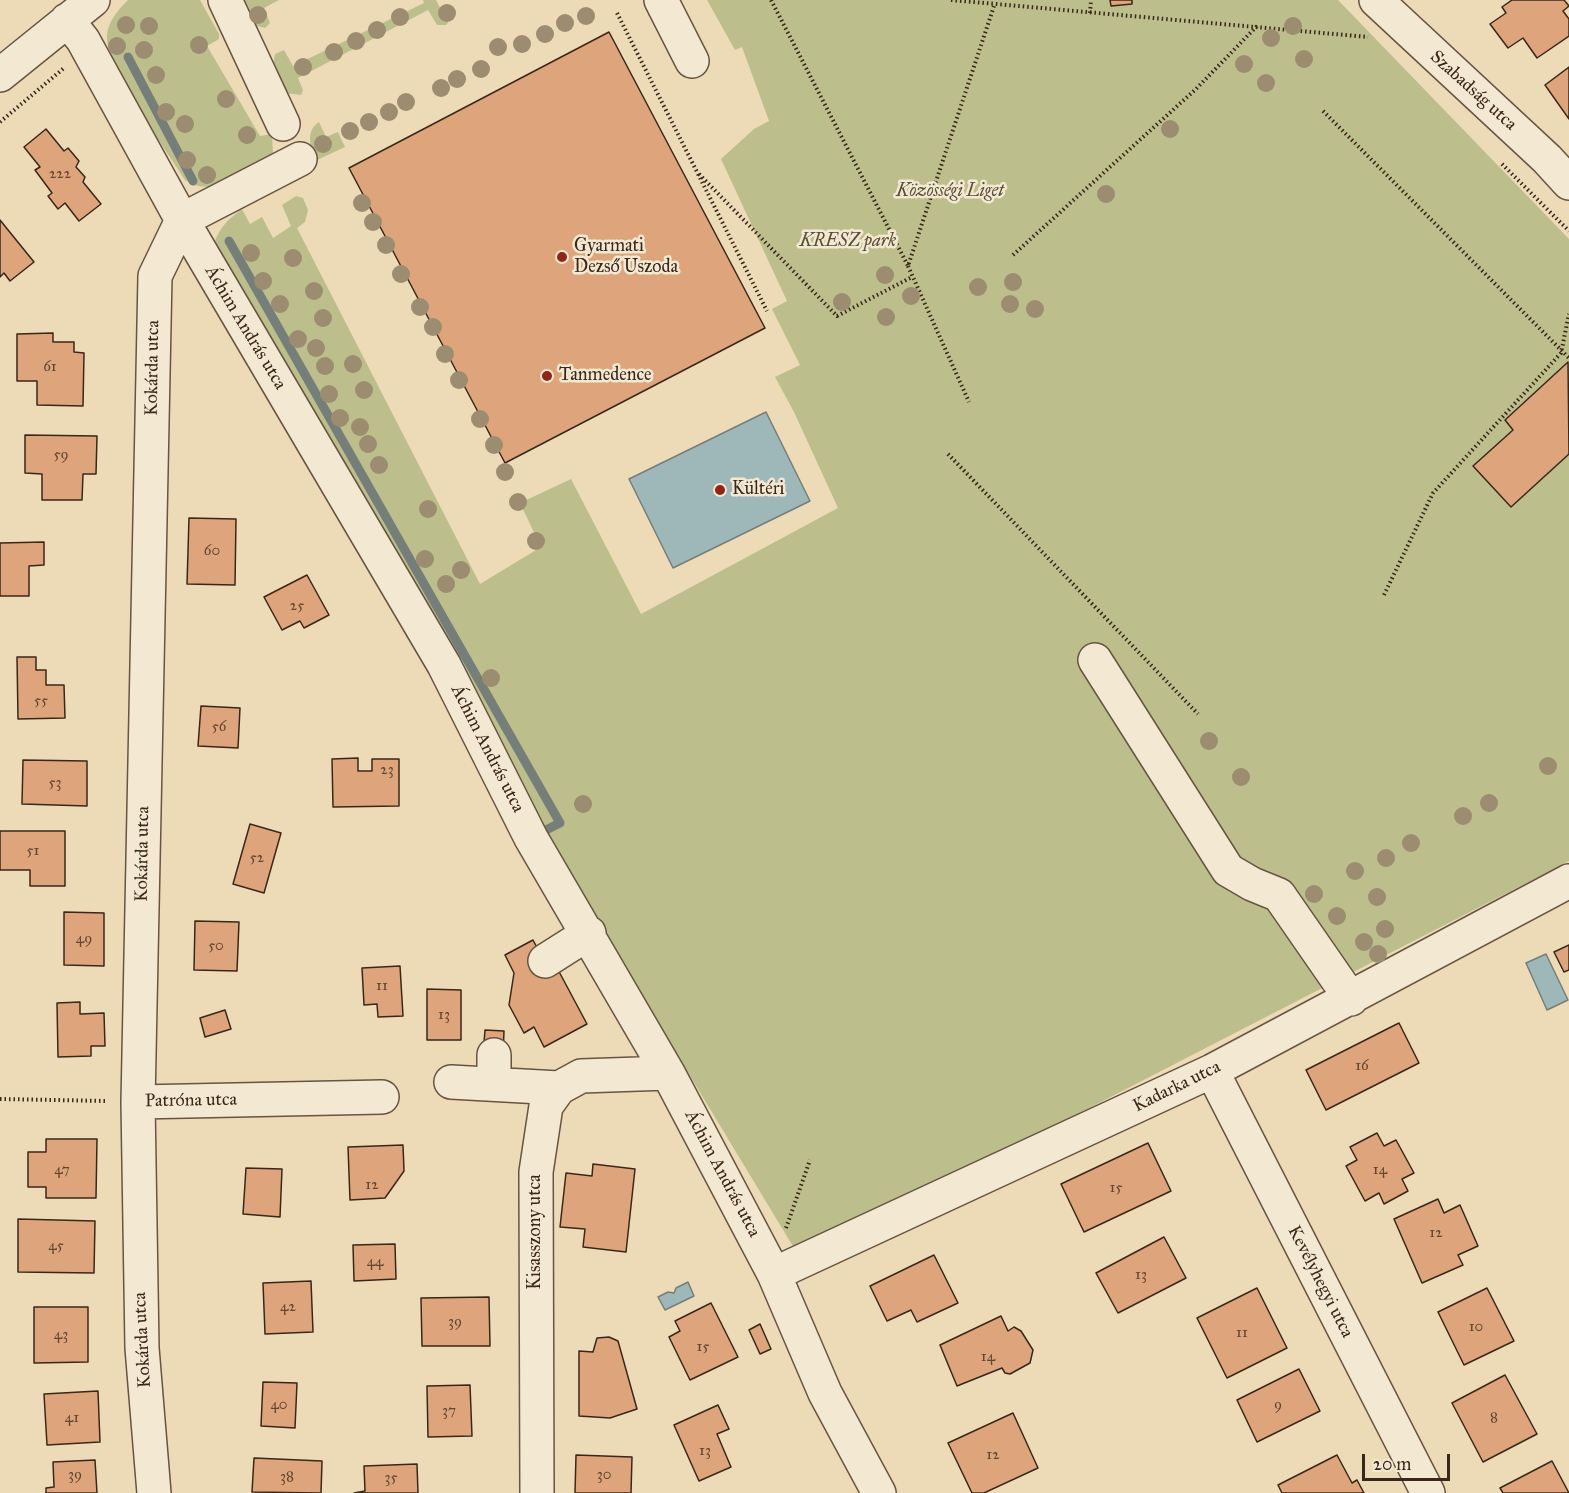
<!DOCTYPE html>
<html>
<head>
<meta charset="utf-8">
<style>
  body { margin:0 }
  #map { position:relative; width:1569px; height:1493px; overflow:hidden; background:#eddbb8; font-family:"IM FELL Great Primer",serif }
  canvas { display:block }
  .scale { position:absolute; left:1362px; top:1454px; width:88px; height:27px; box-sizing:border-box; border:3px solid #3a271a; border-top:0; padding-left:8px; font-size:18px; line-height:21px; white-space:nowrap; color:#3a271a; -webkit-text-stroke:4px #f3e8d1; paint-order:stroke }
</style>
</head>
<body>
<div id="map">
<canvas width="1569" height="1493"></canvas>
<div class="scale">20 m</div>
</div>
<script>
const ctx = document.querySelector('canvas').getContext('2d');
ctx.lineJoin = 'round';
function paint(path, color) { ctx.fillStyle = color; ctx.fill(path, 'evenodd'); }
function stroke(path, color, width, dash) { ctx.strokeStyle = color; ctx.lineWidth = width; ctx.lineCap = dash ? 'butt' : 'round'; ctx.setLineDash(dash || []); ctx.stroke(path); }
function write(font, color, halo, rows, align = 'center') {
  ctx.font = font + ' "IM FELL Great Primer",serif'; ctx.lineWidth = 5; ctx.setLineDash([]); ctx.textBaseline = 'middle'; ctx.strokeStyle = halo; ctx.fillStyle = color; for (const [text, x, y, turn = 0] of rows) {
    ctx.save(); ctx.translate(x, y); ctx.rotate((+turn || 0) * Math.PI / 180); ctx.textAlign = isNaN(turn) ? turn : align; if (halo) ctx.strokeText(text, 0, 0); ctx.fillText(text, 0, 0); ctx.restore();
  }
}
paint(new Path2D(`
  M128,0H200L219,34V39L207,46L260,136L272,134L273,155C246,171 215,200 185,180C167,151 105,66 107,35C108,21 119,9 128,0Z
  M234,0H279L264,8L270,23L265,28L253,25Z
  M423,0H436L448,23L446,25H437L428,10L298,78L303,90L301,95L285,93L273,65L275,54L284,50L293,66L424,3Z
  M707,0H1338L1569,239V861L996,1156L797,1253L478,725L213,248C218,229 226,221 242,209L250,224L262,217L273,238L291,226L282,205L296,196L303,198L308,210L305,222L297,228L480,584L541,547L520,503L571,479L641,614L838,508L794,412L775,377L800,365L772,309L787,301L721,159L754,129L769,121L742,47L735,50Z
  M319,122L326,137L338,132L345,147L317,160C310,148 305,131 319,122Z`), '#bcbf8c');
const water = new Path2D(`
  M766,412L810,501L673,568L629,479Z
  M1546,954L1568,1000L1547,1010L1526,963Z
  M688,1282L694,1296L665,1310L658,1297L668,1292L674,1293L676,1288Z`);
paint(water, '#9eb8ba');
stroke(water, '#767e7a', 1.5);
stroke(new Path2D(`
  M128,57L193,181
  M229,241L560,823L536,835`), '#767e7a', 9);
const building = new Path2D(`
  M1110,0H1132V4L1111,6Z
  M1512,0H1564L1569,6L1563,11L1569,19V36L1537,58L1523,38L1508,48L1490,24L1506,13L1502,7Z
  M609,32L765,328L505,463L349,168Z
  M1569,67V119L1545,85Z
  M46,129L64,151L68,148L79,161L76,167L85,177L83,182L101,204L79,221L65,203L58,209L48,196L52,193L35,170L40,167L24,147Z
  M0,220L34,262L10,281L4,273L0,277Z
  M53,333V342H74V352L84,353L83,406L37,405V381H17V334Z
  M1568,362L1569,454L1511,507L1473,466L1513,430L1505,420Z
  M25,435L97,436L96,474H83L82,500H42V474L25,473Z
  M189,518L236,519L235,585L187,584Z
  M44,542V565L29,566V596H0V543Z
  M307,575L329,615L304,628L300,621L282,630L264,597Z
  M17,657H36V670H46V685H64L65,718L18,719Z
  M201,706L240,708L238,748L198,746Z
  M358,758V771H372V759H399V806L333,807L332,759Z
  M23,760L87,761V806L22,804Z
  M250,824L281,833L264,893L233,884Z
  M0,831H65V886H30V870H0Z
  M64,912L104,913V966L64,965Z
  M195,921L239,922L237,971L194,970Z
  M533,940L549,970L556,966L587,1024L544,1047L534,1027L524,1033L509,1005L514,973L505,955Z
  M1569,945V970L1564,972L1554,952Z
  M400,966L403,1016L378,1017L377,1004L364,1005L362,968Z
  M427,989L461,990V1040H427Z
  M80,1002V1014L104,1013L105,1046H91V1056L58,1057L57,1003Z
  M225,1010L231,1029L205,1037L200,1018Z
  M1399,1023L1419,1063L1326,1110L1306,1070Z
  M485,1030L504,1031L503,1056L483,1055Z
  M1377,1133L1384,1146L1396,1140L1414,1173L1402,1179L1408,1191L1384,1204L1379,1193L1365,1201L1346,1166L1357,1160L1350,1147Z
  M46,1139H97L96,1198H46V1187H28V1152H46Z
  M1148,1143L1171,1191L1084,1232L1061,1184Z
  M403,1145L404,1171L385,1198L350,1200L348,1147Z
  M593,1164L635,1169L626,1252L583,1247L585,1229L560,1227L566,1173L592,1176Z
  M246,1168L282,1169L280,1217L243,1214Z
  M1438,1199L1444,1213L1460,1205L1478,1246L1458,1255L1463,1265L1422,1283L1394,1219Z
  M18,1219L95,1221L94,1273L18,1272Z
  M1164,1237L1186,1278L1118,1313L1096,1273Z
  M395,1244L396,1279L354,1281L353,1245Z
  M934,1255L958,1303L917,1322L911,1310L887,1321L870,1286Z
  M311,1281L313,1332L265,1334L263,1283Z
  M1257,1288L1287,1348L1227,1378L1197,1318Z
  M1487,1288L1514,1341L1464,1365L1438,1312Z
  M489,1297L490,1346H422L421,1298Z
  M711,1303L738,1357L690,1380L669,1337L680,1331L675,1321Z
  M34,1307H88V1362L34,1363Z
  M1001,1316L1008,1331L1014,1327L1021,1331L1033,1350L1030,1363L1010,1374L1005,1373L1002,1368L957,1386L940,1345Z
  M760,1324L771,1349L760,1354L749,1330Z
  M609,1337L618,1341L637,1409L610,1418L579,1416V1351L593,1352L597,1338Z
  M1299,1369L1320,1411L1257,1442L1237,1400Z
  M1505,1375L1537,1434L1483,1462L1452,1403Z
  M263,1382L297,1383L295,1428L261,1426Z
  M470,1385L472,1436L428,1437L427,1386Z
  M98,1391L100,1442L47,1445L44,1394Z
  M718,1405L729,1429L717,1434L731,1467L699,1481L674,1425Z
  M1013,1413L1038,1468L984,1493H972L948,1443Z
  M576,1455L632,1457L631,1493H575Z
  M1337,1455L1352,1483L1357,1480L1364,1493H1282L1278,1485Z
  M254,1458L322,1461L321,1493L252,1492Z
  M95,1460L97,1493H46V1488L54,1487L53,1462Z
  M1552,1461L1569,1493H1503L1500,1488Z
  M417,1464L418,1493H354L365,1491L364,1466Z`);
paint(building, '#dea57c');
stroke(building, '#3a271a', 1.5);
const minor = new Path2D(`
  M225,0L283,124
  M661,0L692,61
  M1376,0L1547,159L1569,183
  M67,20L83,40L182,220L444,665L531,838L668,1073L774,1274L825,1393L879,1493
  M0,75L93,0
  M1095,660L1228,870L1252,884L1279,895L1351,999
  M545,961L589,933
  M1212,1071L1428,1493
  M451,1082L559,1088
  M494,1084V1055
  M138,1102L382,1097
  M774,1274L1212,1071L1569,881
  M154,1493L142,1348L138,1102L155,276L182,220L300,159
  M537,1493L536,1172L546,1106L559,1088L581,1076L668,1073`);
stroke(minor, '#675442', 36);
stroke(new Path2D(`
  M771,0L908,266L994,6
  M951,0L1368,37
  M617,13L767,311
  M1090,13L1091,0
  M1323,111L1569,358
  M0,122L64,68
  M1502,164L1569,231
  M699,174L837,316L912,277
  M1013,255L1196,89L1257,26
  M908,266L969,402
  M948,454L1198,714
  M1384,595L1433,493L1561,353L1569,314
  M0,1099L107,1101
  M786,1228L810,1160`), '#3a271a', 4, [1.5, 3]);
stroke(minor, '#f3e8d1', 33);
ctx.fillStyle = '#9c8d70';
for (const [x, y] of [
  [447,13],
  [258,15],
  [586,16],
  [400,17],
  [565,23],
  [126,25],
  [149,26],
  [1293,26],
  [377,30],
  [545,34],
  [1271,38],
  [356,41],
  [522,44],
  [199,45],
  [117,46],
  [498,47],
  [144,50],
  [334,52],
  [1304,59],
  [1244,64],
  [303,67],
  [481,69],
  [156,75],
  [457,79],
  [1266,83],
  [441,88],
  [226,99],
  [406,102],
  [166,112],
  [389,112],
  [369,122],
  [185,124],
  [1170,129],
  [350,131],
  [247,135],
  [323,144],
  [187,160],
  [207,175],
  [1106,194],
  [362,203],
  [373,222],
  [386,245],
  [251,253],
  [293,258],
  [401,274],
  [885,275],
  [263,281],
  [1013,282],
  [978,287],
  [314,291],
  [911,296],
  [842,302],
  [280,304],
  [1010,304],
  [420,307],
  [1035,309],
  [886,317],
  [323,318],
  [433,327],
  [298,339],
  [316,348],
  [445,354],
  [353,364],
  [325,366],
  [459,380],
  [364,390],
  [329,394],
  [340,418],
  [480,419],
  [360,427],
  [368,444],
  [494,445],
  [379,465],
  [505,472],
  [518,502],
  [428,509],
  [536,541],
  [425,559],
  [461,570],
  [446,584],
  [491,678],
  [1209,741],
  [1548,766],
  [1241,777],
  [1489,803],
  [583,804],
  [1463,816],
  [1411,843],
  [1386,858],
  [1355,871],
  [1314,894],
  [1377,897],
  [1337,916],
  [1385,929],
  [1364,942],
  [1378,954]
]) { ctx.beginPath(); ctx.arc(x, y, 9, 0, 2 * Math.PI); ctx.fill(); }
for (const [x, y, r, color] of [
  [562,257,6,"#8f2418"],
  [547,376,6,"#8f2418"],
  [720,490,6,"#8f2418"]
]) { const dot = new Path2D(); dot.arc(x, y, r, 0, 2 * Math.PI); ctx.fillStyle = color; ctx.fill(dot); stroke(dot, '#f3e8d1', 2); }
write('15px', '#634632', null, [
  ["222",60,174],
  ["61",50,367],
  ["59",61,455],
  ["60",212,551],
  ["25",297,606],
  ["55",41,701],
  ["56",219,727],
  ["23",387,770],
  ["53",55,783],
  ["51",33,851],
  ["52",257,858],
  ["49",84,939],
  ["50",216,946],
  ["11",382,986],
  ["13",444,1015],
  ["16",1362,1066],
  ["47",62,1170],
  ["14",1380,1170],
  ["12",372,1185],
  ["15",1116,1188],
  ["12",1436,1233],
  ["45",56,1246],
  ["44",375,1262],
  ["13",1141,1275],
  ["42",288,1307],
  ["39",455,1322],
  ["10",1476,1327],
  ["11",1242,1333],
  ["43",61,1335],
  ["15",703,1347],
  ["14",988,1357],
  ["40",279,1405],
  ["9",1278,1405],
  ["37",449,1411],
  ["41",72,1418],
  ["8",1494,1418],
  ["13",705,1451],
  ["12",993,1455],
  ["39",75,1475],
  ["30",604,1475],
  ["38",287,1477],
  ["35",391,1478]
]);
write('18px', '#3a271a', '#f3e8d1', [
  ["Szabadság utca",1473,91,42],
  ["Áchim András utca",245,328,59],
  ["Kokárda utca",153,368,-89],
  ["Áchim András utca",487,749,63],
  ["Kokárda utca",143,854,-89],
  ["Kadarka utca",1177,1087,-26],
  ["Patróna utca",191,1101,-1],
  ["Áchim András utca",722,1174,62],
  ["Kisasszony utca",536,1232,-90],
  ["Kevélyhegyi utca",1320,1282,63],
  ["Kokárda utca",143,1340,-93]
]);
write('italic 18px', '#5a4d36', '#f3e8d1', [
  ["Közösségi Liget",950,192],
  ["KRESZ park",848,242]
]);
write('18px', '#3a271a', '#f3e8d1', [
  ["Gyarmati",574,247],
  ["Dezső Uszoda",574,268],
  ["Tanmedence",559,376],
  ["Kültéri",732,490]
], 'left');
</script>
</body>
</html>
